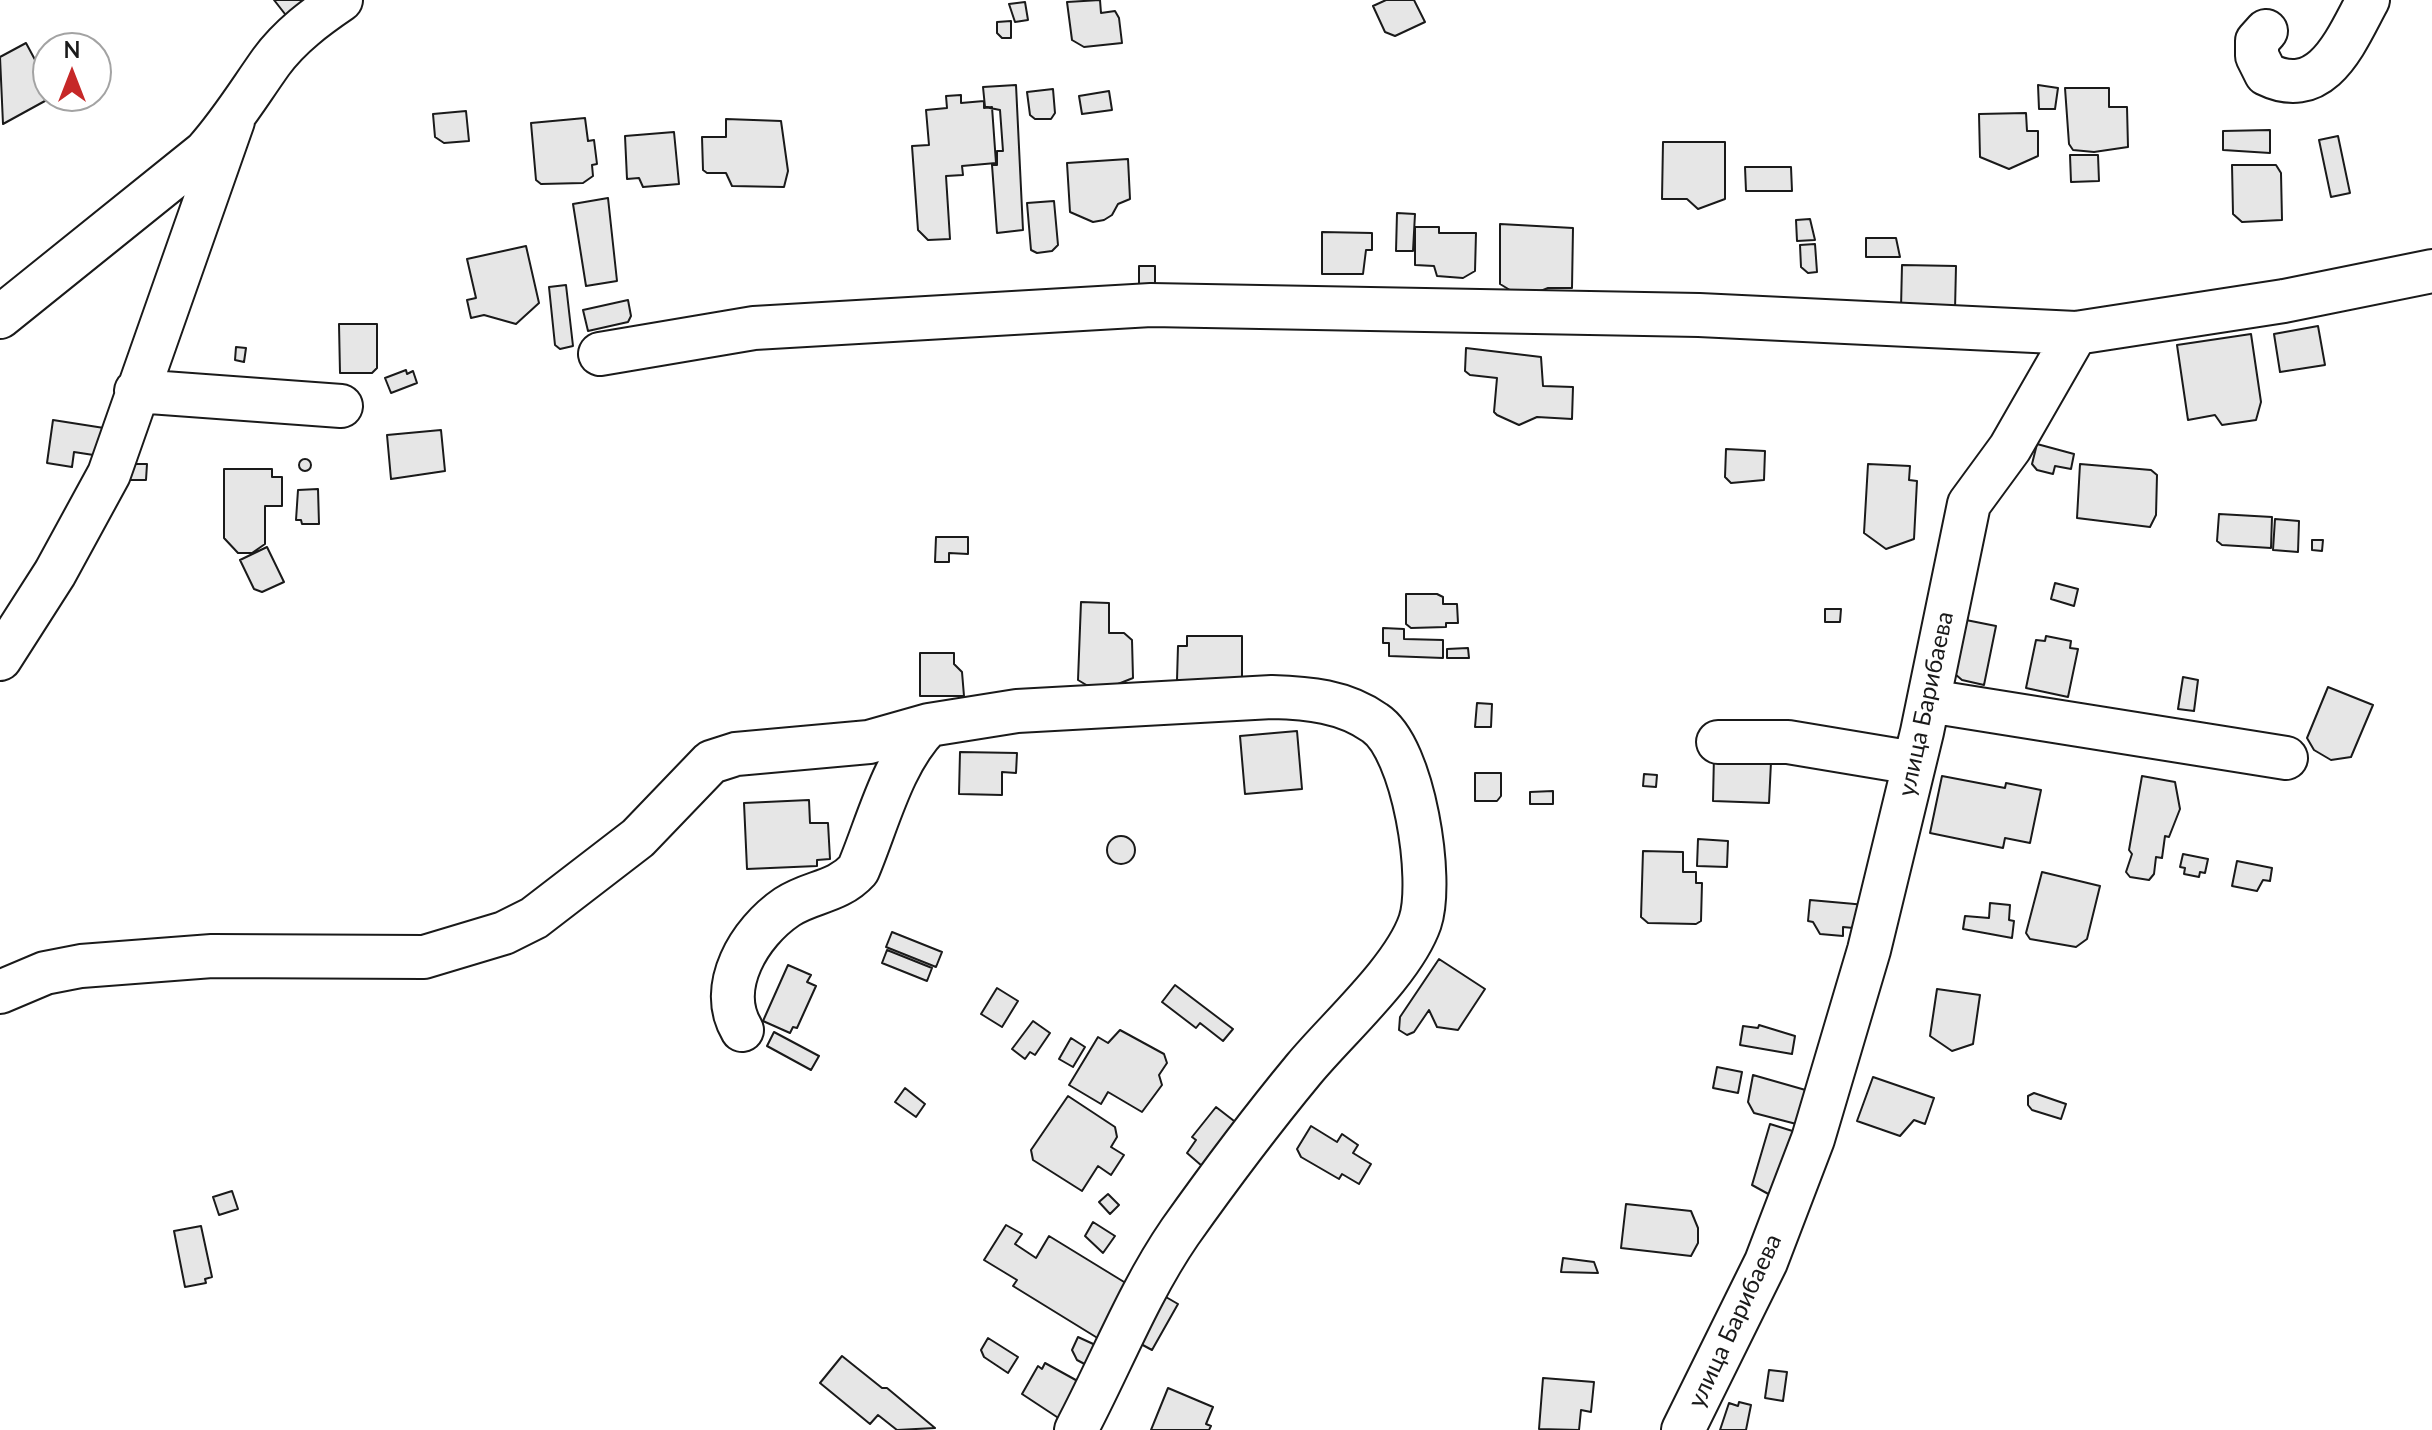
<!DOCTYPE html>
<html>
<head>
<meta charset="utf-8">
<style>
  body { margin:0 }
  #map { position:relative; width:2432px; height:1430px; overflow:hidden; background:#fff; font-family:Lato,sans-serif }
  canvas { display:block }
  .north { position:absolute; left:32px; top:32px; width:80px; height:80px; box-sizing:border-box; background:#fff; border:2px solid #a3a3a3; border-radius:50%; rotate:0deg; font-size:22px; font-weight:700; line-height:32px; text-align:center; color:#1a1a1a }
  .north::after { content:''; display:block; margin:auto; width:28px; height:36px; background:#c62828; clip-path:polygon(50% 0,100% 100%,50% 72%,0 100%) }
</style>
</head>
<body>
<div id="map">
<canvas width="2432" height="1430"></canvas>
<div class="north">N</div>
</div>
<script>
const ctx = document.querySelector('canvas').getContext('2d');
ctx.lineJoin = 'round';
function paint(path, color) { ctx.fillStyle = color; ctx.fill(path, 'evenodd'); }
function stroke(path, color, width, dash) { ctx.strokeStyle = color; ctx.lineWidth = width; ctx.lineCap = dash ? 'butt' : 'round'; ctx.setLineDash(dash || []); ctx.stroke(path); }
function write(font, color, halo, rows, align = 'center') {
  ctx.font = font + ' Lato,sans-serif'; ctx.lineWidth = 6; ctx.setLineDash([]); ctx.textBaseline = 'middle'; ctx.strokeStyle = halo; ctx.fillStyle = color; for (const [text, x, y, turn = 0] of rows) {
    ctx.save(); ctx.translate(x, y); ctx.rotate((+turn || 0) * Math.PI / 180); ctx.textAlign = isNaN(turn) ? turn : align; if (halo) ctx.strokeText(text, 0, 0); ctx.fillText(text, 0, 0); ctx.restore();
  }
}
const building = new Path2D(`
  M274,0H318L292,23Z
  M1100,0L1101,13L1115,11L1119,18L1122,43L1084,47L1072,40L1067,2Z
  M1386,0H1414L1425,22L1395,36L1385,32L1373,6Z
  M1025,2L1028,20L1015,22L1009,4Z
  M1011,21V38H1002L997,33V22Z
  M26,43L48,84V96H54L3,124L0,57Z
  M1016,85L1023,230L997,233L992,165H997V151H1003L1000,110L985,107L983,87Z
  M2038,85L2058,88L2055,109H2039Z
  M2065,88H2109V107H2127L2128,147L2094,152L2073,150L2069,144Z
  M1053,89L1055,113L1051,119H1035L1030,115L1027,92Z
  M1109,91L1112,110L1082,114L1079,96Z
  M961,95V103L984,101V108L992,107L996,163L962,166L963,175L946,176L950,239L928,240L918,230L912,146L929,145L926,110L947,108L946,96Z
  M466,111L469,141L444,143L435,137L433,114Z
  M2026,113L2027,131H2038V156L2009,169L1980,157L1979,114Z
  M585,118L588,141L594,140L597,164L592,165L593,176L583,183L541,184L536,180L531,123Z
  M726,119L781,121L788,171L784,187L732,186L726,173H707L703,170L702,137H726Z
  M2270,130V153L2223,150V131Z
  M674,132L679,184L643,187L639,178L627,179L625,136Z
  M2338,136L2350,193L2331,197L2319,140Z
  M1663,142H1725V199L1698,209L1687,199H1662Z
  M2070,155H2098L2099,181L2071,182Z
  M1128,159L1130,199L1118,204L1112,215L1104,220L1093,222L1070,212L1067,163Z
  M2232,165H2276L2281,173L2282,220L2242,222L2233,214Z
  M1745,167H1791L1792,191H1746Z
  M608,198L617,281L586,286L573,204Z
  M1054,201L1058,245L1052,251L1037,253L1031,250L1027,203Z
  M1397,213L1415,214L1413,251H1396Z
  M1810,219L1815,240L1797,241L1796,220Z
  M1500,224L1573,228L1572,288H1548L1523,298L1500,284Z
  M1415,227H1439V233H1476L1475,271L1463,278L1437,276L1434,266L1415,265Z
  M1322,232L1372,233V250H1366L1363,274H1322Z
  M1866,238H1896L1900,257H1866Z
  M1815,244L1817,272L1808,273L1801,267L1800,245Z
  M526,246L539,303L516,324L484,315L471,318L467,300L476,298L467,259Z
  M1902,265L1956,266L1955,310L1901,308Z
  M1139,266H1155V292H1139Z
  M566,285L573,346L560,349L555,345L549,287Z
  M628,300L631,316L628,322L588,331L583,310Z
  M339,324H377V368L372,373H340Z
  M2318,326L2325,365L2280,372L2274,334Z
  M2251,334L2261,402L2256,420L2222,425L2215,415L2188,420L2177,345Z
  M236,347L246,348L244,362L235,360Z
  M1466,348L1541,357L1543,386L1573,387L1572,419L1537,417L1519,425L1497,415L1494,412L1497,378L1470,375L1465,371Z
  M406,370L407,374L413,371L417,383L391,393L385,378Z
  M53,420L104,428L100,456L74,452L72,467L47,463Z
  M441,430L445,471L391,479L387,435Z
  M2037,444L2074,454L2071,469L2055,466L2053,474L2037,470L2032,464Z
  M1726,449L1765,451L1764,480L1731,483L1725,477Z
  M299 465a6 6 0 1 1 12 0a6 6 0 1 1-12 0Z
  M130,464H147L146,480H129Z
  M1868,464L1910,466L1909,480L1917,481L1914,539L1886,549L1864,533Z
  M2080,464L2151,470L2157,475L2156,515L2150,527L2077,518Z
  M224,469H272V477H282V506H265V544L252,553H238L224,538Z
  M318,489L319,524H302L301,520H296L298,490Z
  M2219,514L2272,517L2271,548L2222,545L2217,541Z
  M2275,519L2299,521L2298,552L2273,550Z
  M936,537H968V554L949,553V562H935Z
  M2312,540H2323L2322,551L2312,550Z
  M267,547L284,582L262,592L254,589L240,560Z
  M2055,583L2078,589L2074,606L2051,599Z
  M1406,594H1437L1443,597V604H1457L1458,623H1446V627L1411,628L1406,624Z
  M1081,602L1109,603V633H1124L1132,640L1133,678L1098,692L1078,680Z
  M1825,609H1841L1840,622H1825Z
  M1966,620L1996,626L1984,685L1962,680L1955,674Z
  M1383,628L1404,629V639L1443,640V658L1389,656V643H1383Z
  M1187,636H1242V681L1177,680L1178,646H1187Z
  M2046,636L2071,641L2070,648L2078,649L2068,697L2026,688L2036,640L2045,641Z
  M1468,648L1469,658H1447V649Z
  M920,653H954V664L962,672L964,696H920Z
  M2183,677L2198,680L2194,711L2178,709Z
  M2328,687L2373,705L2351,757L2331,760L2314,750L2307,738Z
  M1477,703L1492,704L1491,727H1475Z
  M1297,731L1302,789L1245,794L1240,736Z
  M960,752L1017,753L1016,773L1002,772V795L959,794Z
  M1714,755L1771,762L1769,803L1713,801Z
  M1475,773H1501V796L1497,801H1475Z
  M1644,774L1657,775L1656,787L1643,786Z
  M1942,776L2005,788L2006,783L2041,790L2030,843L2005,838L2003,848L1930,833Z
  M2142,776L2175,782L2180,809L2169,837L2165,836L2162,858L2156,857L2154,874L2149,880L2130,877L2126,872L2132,854L2129,850Z
  M1553,791V804H1530V792Z
  M809,800L810,823H828L830,859L817,860V866L747,869L744,803Z
  M1107 850a14 14 0 1 1 28 0a14 14 0 1 1-28 0Z
  M1698,839L1728,841L1727,867L1697,866Z
  M1643,851L1683,852V872H1696V883H1702L1701,921L1696,924L1648,923L1641,917Z
  M2183,854L2208,859L2205,873L2200,872L2199,877L2184,874L2185,868L2180,867Z
  M2237,861L2272,868L2270,881L2263,880L2257,891L2232,886Z
  M2042,872L2100,886L2087,939L2076,947L2030,939L2026,933Z
  M1810,900L1866,905L1864,929L1843,927V936L1820,934L1813,922L1808,921Z
  M1990,903L2010,905L2009,920L2014,921L2012,938L1963,929L1965,916L1989,918Z
  M892,932L942,952L936,967L886,947Z
  M887,950L932,968L927,981L882,963Z
  M1439,959L1485,989L1458,1030L1437,1027L1429,1010L1414,1032L1407,1035L1399,1030L1400,1017Z
  M788,965L811,975L807,982L816,986L797,1028L793,1027L790,1033L763,1021Z
  M1175,985L1233,1029L1223,1041L1200,1023L1196,1028L1162,1002Z
  M997,988L1018,1001L1002,1027L981,1014Z
  M1937,989L1980,995L1973,1044L1952,1051L1930,1036Z
  M1033,1021L1050,1033L1035,1055L1030,1052L1025,1059L1012,1049Z
  M1759,1025L1795,1036L1792,1054L1740,1045L1743,1026L1758,1028Z
  M1120,1030L1164,1054L1167,1063L1159,1075L1162,1085L1142,1112L1108,1092L1101,1104L1069,1085L1098,1037L1108,1043Z
  M774,1032L819,1056L811,1070L767,1046Z
  M1071,1038L1085,1047L1073,1067L1059,1059Z
  M1717,1067L1742,1072L1738,1093L1713,1088Z
  M1753,1075L1809,1091L1804,1126L1754,1113L1748,1102Z
  M1873,1077L1934,1098L1925,1124L1914,1120L1900,1136L1857,1121Z
  M905,1088L925,1104L916,1117L895,1102Z
  M2034,1093L2066,1104L2061,1119L2032,1110L2028,1105V1096Z
  M1068,1096L1115,1127L1117,1137L1111,1147L1124,1155L1111,1175L1098,1166L1082,1191L1033,1160L1031,1150Z
  M1216,1107L1247,1131L1202,1166L1187,1153L1196,1140L1192,1137Z
  M1770,1124L1799,1133L1772,1196L1752,1185Z
  M1311,1126L1337,1142L1342,1134L1358,1145L1353,1153L1371,1164L1359,1184L1342,1174L1339,1179L1301,1157L1297,1149Z
  M232,1191L238,1209L219,1215L213,1197Z
  M1108,1194L1119,1205L1110,1214L1099,1202Z
  M1626,1204L1691,1211L1698,1228V1243L1691,1256L1621,1248Z
  M1093,1222L1115,1236L1103,1253L1085,1236Z
  M1006,1225L1022,1234L1015,1244L1036,1258L1049,1236L1129,1285L1104,1342L1013,1286L1017,1280L984,1260Z
  M201,1226L212,1277L205,1279L206,1283L185,1287L174,1231Z
  M1563,1258L1594,1262L1598,1273L1561,1272Z
  M1159,1293L1178,1304L1152,1350L1139,1343Z
  M1078,1337L1102,1348L1092,1368L1077,1360L1072,1350Z
  M988,1338L1018,1357L1008,1373L984,1357L981,1350Z
  M842,1356L882,1388H887L935,1428L897,1430L878,1415L870,1424L820,1383Z
  M1045,1363L1083,1384L1063,1421L1022,1394L1038,1366L1042,1369Z
  M1769,1370L1787,1372L1783,1401L1765,1398Z
  M1543,1378L1594,1382L1591,1412L1581,1410L1579,1430L1539,1429Z
  M1168,1388L1213,1407L1206,1424L1211,1426L1209,1430H1151Z
  M1739,1402L1751,1405L1746,1430H1720L1729,1403L1738,1406Z`);
paint(building, '#e6e6e6');
stroke(building, '#1a1a1a', 2);
const minor = new Path2D(`
  M2266,31L2257,41V56L2266,74C2323,102 2346,40 2368,0
  M0,317L205,152C231,123 249,93 271,62C290,36 316,17 341,0
  M600,354L754,328L1151,305L1699,315L2076,333L2284,301L2432,271
  M136,391L341,406
  M0,659L55,573L109,474L233,121
  M1929,701L2286,758
  M1718,742H1788L1914,763
  M0,992L45,973L81,966L212,956L424,957L504,933L534,918L638,838L711,762L736,754L869,742L929,725L1017,711L1272,697C1308,698 1344,701 1375,723C1414,749 1434,880 1420,922C1403,971 1337,1029 1304,1069C1261,1121 1219,1177 1180,1232C1138,1293 1111,1364 1076,1430
  M742,1030C716,987 750,932 787,907C811,891 837,893 858,870C878,823 892,762 929,725
  M1683,1430L1766,1262L1813,1139L1869,950L1922,732L1969,504L2010,448L2076,333`);
stroke(minor, '#1a1a1a', 46);
stroke(minor, '#fff', 42);
write('24px', '#1a1a1a', '#fff', [
  ["улица Барибаева",1926,704,-78],
  ["улица Барибаева",1735,1321,-65]
]);
</script>
</body>
</html>
